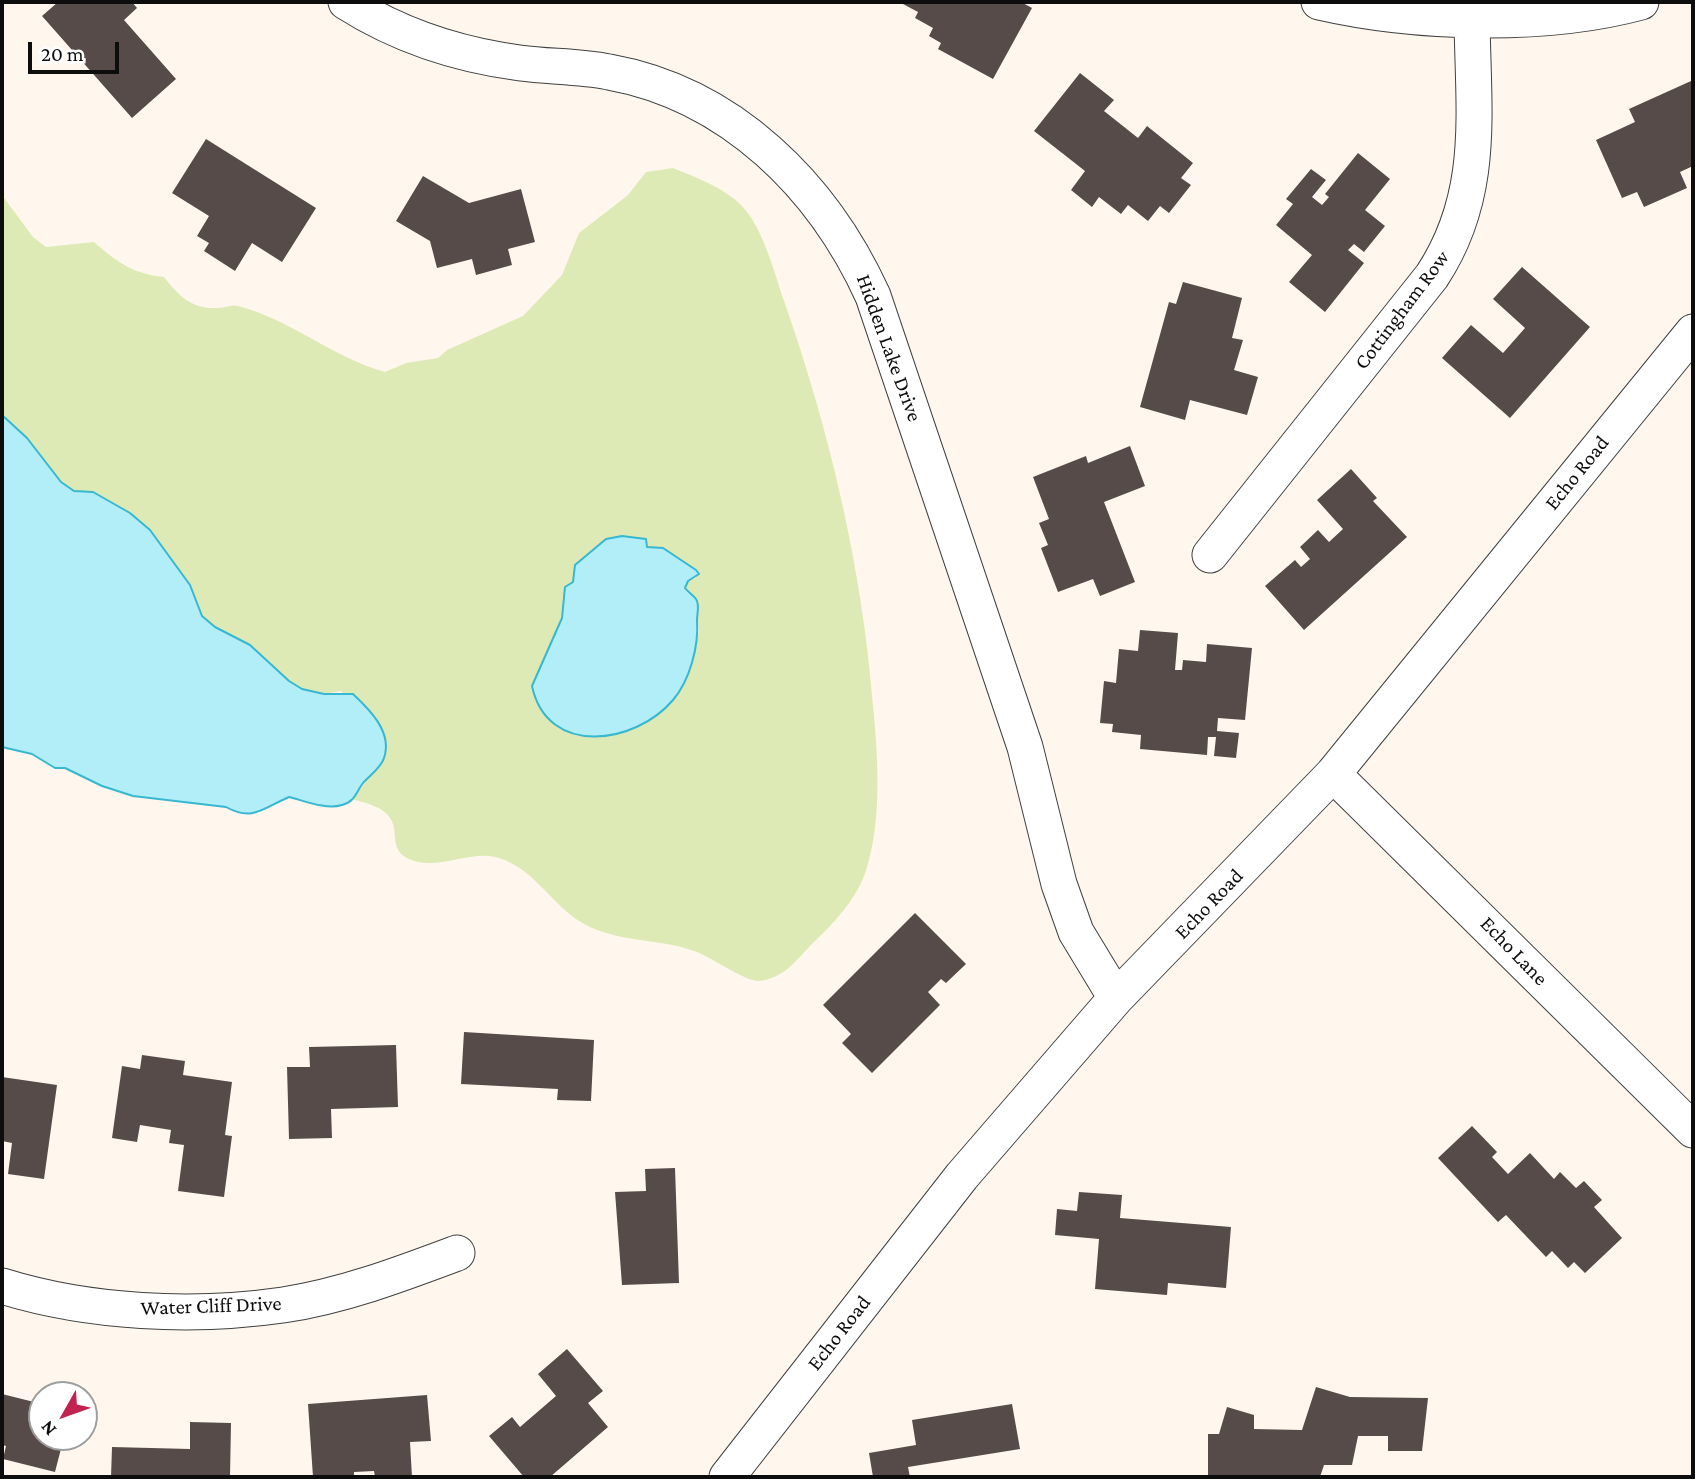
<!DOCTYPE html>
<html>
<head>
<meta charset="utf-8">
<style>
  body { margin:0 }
  #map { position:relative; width:1695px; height:1479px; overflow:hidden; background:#fff7ed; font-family:"Crimson Pro",serif }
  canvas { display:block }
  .frame { position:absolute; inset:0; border:4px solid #0d0d0d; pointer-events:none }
  .north { position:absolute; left:28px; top:1381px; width:70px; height:70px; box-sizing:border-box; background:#fff; border:2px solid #9e9e9e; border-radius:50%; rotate:230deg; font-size:19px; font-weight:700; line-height:28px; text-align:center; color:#0d0d0d }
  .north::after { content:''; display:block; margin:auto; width:24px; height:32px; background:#c02350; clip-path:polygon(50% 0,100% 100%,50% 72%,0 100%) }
  .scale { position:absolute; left:28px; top:42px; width:91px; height:32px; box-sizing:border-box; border:4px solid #0d0d0d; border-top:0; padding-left:9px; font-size:21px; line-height:24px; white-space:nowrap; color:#0d0d0d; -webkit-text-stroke:5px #fff; paint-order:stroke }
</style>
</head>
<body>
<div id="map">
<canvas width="1695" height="1479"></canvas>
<div class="frame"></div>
<div class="north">N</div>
<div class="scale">20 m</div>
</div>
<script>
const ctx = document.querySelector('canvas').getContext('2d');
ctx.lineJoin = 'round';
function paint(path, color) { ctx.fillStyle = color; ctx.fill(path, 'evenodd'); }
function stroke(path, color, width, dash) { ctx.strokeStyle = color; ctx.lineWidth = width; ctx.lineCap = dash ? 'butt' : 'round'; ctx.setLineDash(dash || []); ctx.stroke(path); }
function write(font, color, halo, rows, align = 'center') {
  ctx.font = font + ' "Crimson Pro",serif'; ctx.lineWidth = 7; ctx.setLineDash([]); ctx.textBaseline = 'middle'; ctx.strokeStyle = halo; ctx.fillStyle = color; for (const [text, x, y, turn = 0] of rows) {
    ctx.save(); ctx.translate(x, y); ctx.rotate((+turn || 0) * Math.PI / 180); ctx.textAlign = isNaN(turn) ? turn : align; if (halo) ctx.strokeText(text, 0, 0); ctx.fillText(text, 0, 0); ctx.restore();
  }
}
paint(new Path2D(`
  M673,168C695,177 723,187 741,205C763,227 774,272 784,301C830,432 862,568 873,706C878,756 882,818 867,867C858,899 833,924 810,946C795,962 783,978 760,981C748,983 712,958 697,952C658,937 612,944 576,919C548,899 533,869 499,858C470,849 439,872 409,859C378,844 419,814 354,800C360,786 369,779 377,768C402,738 361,711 341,691L324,694L302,689L289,681L250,645L215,627L202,616L190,585L150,530L130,513L93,493L74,491L61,482L27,438L2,415V195L33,237L46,247L94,242C117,262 133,274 164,277C179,296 191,309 217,308C224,308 232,304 238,306C290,319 332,357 385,372L406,363L438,358L447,350L523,316L562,275L579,233L628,195L646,172ZM622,536L646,539V547L663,548L696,570V578L688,581L684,588L696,599L699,631L689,670L672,702L556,634L566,600L564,593L573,582L575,565L606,539Z`), '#ddeab6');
const water = new Path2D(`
  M2,415L27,438L61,482L74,491L93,492L130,513L150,530L190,585L202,616L215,627L250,645L289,681L302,689L324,694H353C369,709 393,732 384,758C381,768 370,775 363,783C356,792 355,802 342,805C326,810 305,801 289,797C263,808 253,822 226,807L133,796L102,786L65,768H55L32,754L2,747Z
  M622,536L646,539L647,547L663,548L696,570L699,574L688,581L685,588C688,592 693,595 696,599C700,605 697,613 697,620C699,646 690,680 673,700C635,745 547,757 532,686L562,618L565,587L573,582L575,565L606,539Z`);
paint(water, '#b1eef7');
stroke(water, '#37b7d0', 2);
paint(new Path2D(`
  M58,2H132L137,8L124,20L176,79L132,118L42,16Z
  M904,2H1021L1032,8L993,79L938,49L941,43L929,36L933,28L915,18L918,12L903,4Z
  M1080,73L1114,100L1104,111L1138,138L1147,126L1193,163L1181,178L1191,185L1169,213L1160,206L1148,221L1128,205L1121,214L1099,197L1092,207L1071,190L1085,171L1034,131Z
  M1691,81L1693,166L1680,172L1687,188L1644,207L1637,192L1622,198L1596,140L1635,122L1629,109Z
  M206,139L316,208L282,262L252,243L235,271L204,251L209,243L197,236L209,216L172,193Z
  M1358,153L1390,179L1365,210L1385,226L1364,252L1354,244L1348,250L1364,263L1325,312L1289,282L1312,255L1276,225L1293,204L1286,199L1311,169L1326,180L1312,197L1322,205L1329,197L1325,194Z
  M423,176L469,203L521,189L535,242L508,249L512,265L476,275L472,259L437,268L430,241L396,221Z
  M1522,267L1590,327L1510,418L1442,358L1471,325L1503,353L1525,328L1493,299Z
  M1183,282L1242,298L1232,338L1243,340L1234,370L1258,377L1247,415L1190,400L1185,420L1140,407L1169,302L1176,304Z
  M1130,446L1145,486L1104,502L1135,582L1100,596L1093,579L1058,592L1041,548L1048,545L1039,523L1049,519L1033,477L1086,456L1088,463Z
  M1351,469L1377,498L1373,501L1407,537L1304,630L1265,586L1295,560L1301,567L1310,559L1300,547L1318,530L1329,542L1343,529L1317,500Z
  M1140,630L1178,633L1175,670H1182L1183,660L1206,662L1207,644L1252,648L1245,720L1218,718L1217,731L1239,733L1236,758L1214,756L1216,737H1208L1207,755L1140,749L1141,735L1112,732L1113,724L1100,723L1104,681L1116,683L1119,649L1138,651Z
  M915,913L966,964L946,983L941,979L928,992L940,1005L872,1073L842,1043L851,1034L823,1005Z
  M464,1032L594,1040L591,1101L557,1100L558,1089L461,1084Z
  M396,1045L398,1107L331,1109L332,1138L289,1139L287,1067H310L309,1047Z
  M142,1055L185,1061L183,1075L232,1082L225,1135L232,1136L224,1197L178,1191L184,1145L169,1143L171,1130L140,1125L137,1142L112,1138L122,1066L140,1069Z
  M2,1077L57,1085L44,1179L8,1174L12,1143L2,1141Z
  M1472,1126L1497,1152L1492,1157L1508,1174L1530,1153L1554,1179L1560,1172L1576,1188L1584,1181L1602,1200L1594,1207L1622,1238L1585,1273L1574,1262L1568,1268L1552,1251L1546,1257L1506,1215L1498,1222L1438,1158Z
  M675,1168L679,1283L622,1285L615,1192L646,1191L645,1169Z
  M1079,1192L1122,1195L1120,1218L1231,1227L1226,1288L1168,1283L1167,1295L1095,1289L1099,1239L1055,1235L1057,1209L1077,1211Z
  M567,1349L603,1391L588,1403L608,1427L550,1477H524L489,1436L512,1417L520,1427L556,1396L538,1374Z
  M1316,1387L1350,1397L1428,1398L1422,1451H1388V1436H1358L1352,1465H1324L1320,1477H1208V1434H1219L1227,1407L1254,1415V1429L1302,1430Z
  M2,1394L42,1404V1437H64L55,1472L3,1459L6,1446L2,1445Z
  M427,1395L431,1441L410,1442L412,1477H375L374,1471L354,1472V1477H313L308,1404Z
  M1012,1404L1020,1449L908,1467L910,1477H873L869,1453L916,1445L912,1420Z
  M190,1422L231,1423L230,1477H111L112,1447L190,1449Z`), '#564b49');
const street = new Path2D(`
  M346,2C398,35 459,55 520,63C549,67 580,66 609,72C731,94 823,186 873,296L1025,747L1059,884L1076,932L1116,998
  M1319,2C1415,24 1545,28 1641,2
  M1210,555L1432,276C1486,194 1473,112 1472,19
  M1333,774L1693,1130
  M2,1286C89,1313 193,1318 283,1305C343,1296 401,1274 457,1253
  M727,1477L962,1176L1116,998L1333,774L1693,332`);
stroke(street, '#404040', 37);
stroke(street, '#fff', 35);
write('21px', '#0d0d0d', '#fff', [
  ["Cottingham Row",1402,310,-53],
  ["Hidden Lake Drive",889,348,70],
  ["Echo Road",1577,473,-51],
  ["Echo Road",1209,904,-46],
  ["Echo Lane",1514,951,46],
  ["Water Cliff Drive",211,1306,-2],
  ["Echo Road",839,1333,-52]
]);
</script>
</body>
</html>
